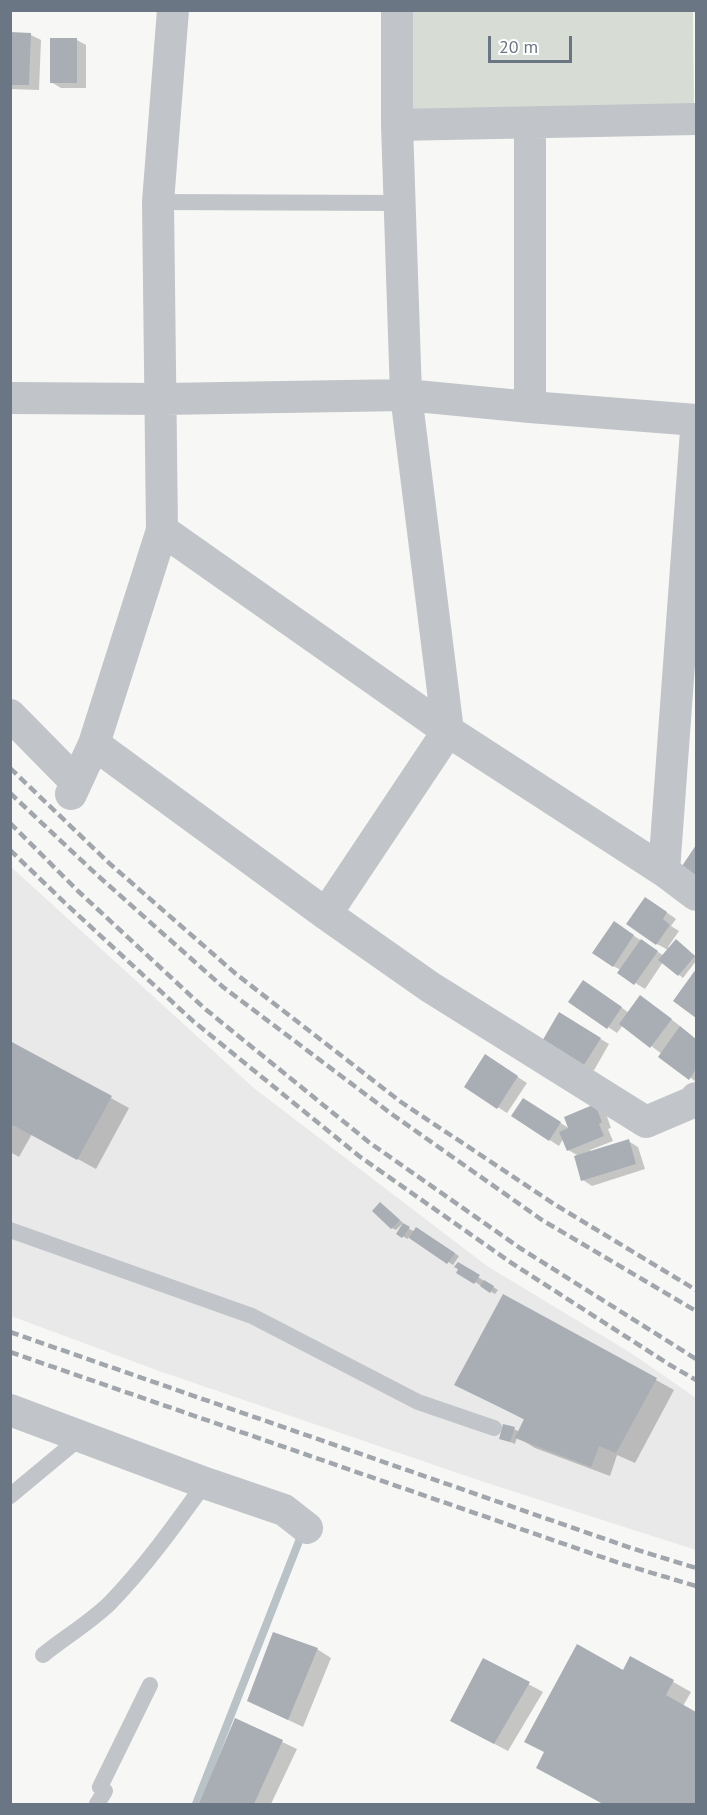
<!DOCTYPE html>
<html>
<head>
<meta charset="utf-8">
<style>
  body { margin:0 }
  #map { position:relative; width:707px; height:1815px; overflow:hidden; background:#f7f8f5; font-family:"PT Sans",sans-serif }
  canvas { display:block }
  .frame { position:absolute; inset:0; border:12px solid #6a7683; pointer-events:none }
  .scale { position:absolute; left:488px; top:36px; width:84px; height:27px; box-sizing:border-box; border:3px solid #6a7683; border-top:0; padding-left:8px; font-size:18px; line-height:21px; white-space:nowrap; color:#6a7683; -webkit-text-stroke:4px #fff; paint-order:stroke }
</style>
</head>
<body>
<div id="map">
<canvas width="707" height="1815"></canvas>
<div class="frame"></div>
<div class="scale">20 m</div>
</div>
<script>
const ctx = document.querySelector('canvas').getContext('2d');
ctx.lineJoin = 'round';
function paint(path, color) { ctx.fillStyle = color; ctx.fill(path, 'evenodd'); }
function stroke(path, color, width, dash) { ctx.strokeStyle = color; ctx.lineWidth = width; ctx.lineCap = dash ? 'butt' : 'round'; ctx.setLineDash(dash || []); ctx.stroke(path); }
paint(new Path2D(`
  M10,866L255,1089L487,1266L631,1353L696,1398V1550L484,1482L159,1371L11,1316Z`), '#e8e9e8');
paint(new Path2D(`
  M409,11H693L694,109L409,111Z`), '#d7dcd5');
paint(new Path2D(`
  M10,34L31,35L41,40L39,90L10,89Z
  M77,40L86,45V88H61L51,82Z
  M655,904L676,919L671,926L679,931L668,947L670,948L680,943L696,957V961L683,978L663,962L645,989L619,973L621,970L613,966L624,929L664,956L668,950L657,944Z
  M696,971V1016L675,1001Z
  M593,987L629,1013L650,1003L680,1026L679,1028L696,1039V1082L662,1054L623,1025L617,1033L608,1027Z
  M560,1014L609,1044L593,1072L543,1042Z
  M10,1043L129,1108L96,1169L32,1134L19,1157L10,1152Z
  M495,1062L527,1083L507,1113L466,1087Z
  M533,1105L570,1129L595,1106L605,1111L611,1128L608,1129L613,1141L590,1150L591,1152L628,1141L638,1147L645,1169L592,1186L583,1180L579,1156L568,1150L563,1139L559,1146L513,1116Z
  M384,1206L403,1223L396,1230L392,1228Z
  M404,1226L415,1232L416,1229L459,1256L453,1265L409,1237L408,1239L398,1234Z
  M458,1264L498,1290L495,1294L458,1272Z
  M656,1380L674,1390L635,1463L617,1455L610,1476L535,1448L517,1437L515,1444L505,1440L514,1429L520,1432L525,1420L456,1384Z
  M317,1649L331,1658L303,1727L263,1708Z
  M631,1658L691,1692L683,1706L696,1714V1804H605L555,1777Z
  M484,1660L543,1692L508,1751L466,1729Z
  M236,1720L297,1749L271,1804H201Z`), '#0003');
stroke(new Path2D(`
  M196,1804L303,1531`), '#b9c2c7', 8);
paint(new Path2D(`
  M10,32L31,33L29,85H10Z
  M50,38H77V83H50Z
  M696,845V884L678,872Z
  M645,897L667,912L663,919L670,925L656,945L626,924Z
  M614,921L634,935L613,967L592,953Z
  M641,939L658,951L634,985L617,973Z
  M676,939L695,956L678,976L658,960Z
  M696,969V1018L673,1001Z
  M583,980L622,1007L607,1029L568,1002Z
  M640,995L672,1019L650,1048L619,1024Z
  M559,1012L601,1038L582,1068L541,1043Z
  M680,1026L696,1039V1069L689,1080L658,1057Z
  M10,1041L112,1096L77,1160L13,1125L10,1130Z
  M485,1054L518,1076L497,1109L464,1087Z
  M523,1098L561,1122L549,1141L511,1116Z
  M595,1104L602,1122L599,1124L604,1136L567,1151L559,1132L568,1128L564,1117Z
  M629,1139L636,1164L581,1181L574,1156Z
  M380,1202L400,1220L391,1229L372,1211Z
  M403,1223L410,1227L402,1238L396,1234Z
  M416,1227L455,1253L447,1264L409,1238Z
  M458,1262L480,1275L474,1284L456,1273L458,1269L454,1267Z
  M484,1280L494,1286L490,1293L480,1286Z
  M503,1294L657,1378L616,1453L599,1446L591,1467L515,1438L524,1419L454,1385Z
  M503,1424L515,1427L510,1442L499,1439Z
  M273,1632L318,1648L288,1720L247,1701Z
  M577,1644L623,1670L630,1656L674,1680L666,1695L696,1712V1804H603L536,1768L544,1752L524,1742Z
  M483,1658L530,1682L494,1744L450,1721Z
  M235,1718L283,1740L254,1804H199Z`), '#a8aeb4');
stroke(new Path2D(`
  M158,202L400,203
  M10,1230L252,1316L418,1402L494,1428
  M10,1496L81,1437
  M43,1655C64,1638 89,1623 109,1604C145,1567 175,1525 205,1483
  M97,1804L105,1791L100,1787L150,1685`), '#c1c4c8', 16);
stroke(new Path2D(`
  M530,124V407
  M397,125L696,119
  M10,398L162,399L406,395L397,125V10
  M162,530L448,731L664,871L696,431
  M10,715L76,782
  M94,744L326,914L430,987L646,1122L693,1102L696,1098
  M71,794L94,744L162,530L158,202L173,10
  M664,871L696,895
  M326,914L448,731L406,395L530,407L696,420
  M10,1410L205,1483L284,1510L307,1528`), '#c1c4c8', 32);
stroke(new Path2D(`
  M10,768L109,863L236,974L401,1102L554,1204L696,1290
  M10,793L96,874L223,987L393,1115L542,1220L696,1311
  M10,823L78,891L204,1008L370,1143L520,1248L696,1359
  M10,850L65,903L193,1021L359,1156L510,1262L670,1365L696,1380
  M10,1332L631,1548L696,1568
  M10,1352L622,1564L696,1586`), '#a1a6ac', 4.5, [9, 4.5]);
</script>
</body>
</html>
